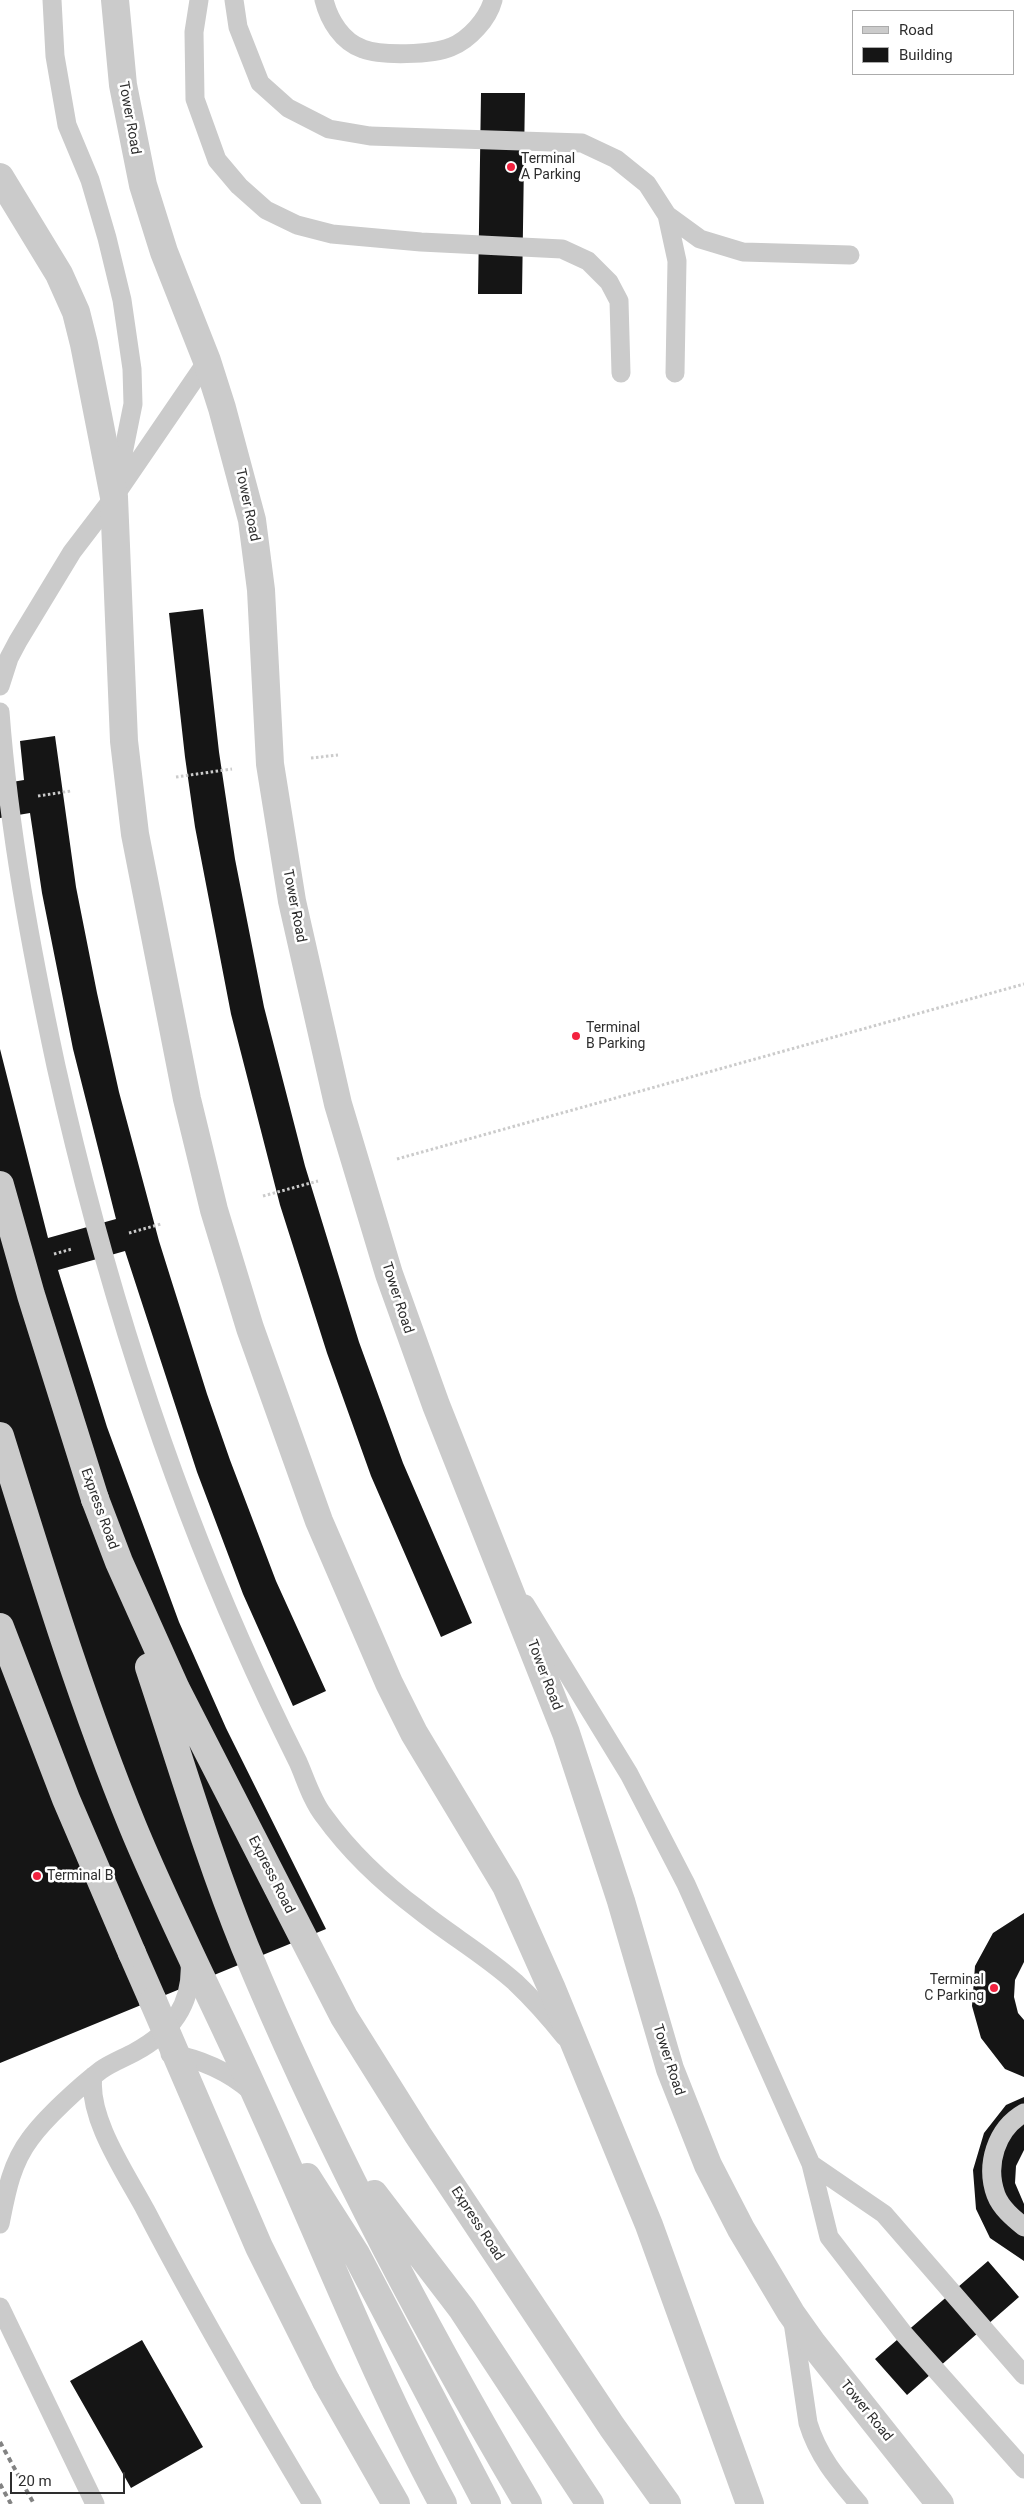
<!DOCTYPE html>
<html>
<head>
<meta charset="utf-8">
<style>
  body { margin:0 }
  #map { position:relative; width:1024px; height:2504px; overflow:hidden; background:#fff; font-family:Roboto,sans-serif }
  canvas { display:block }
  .legend { position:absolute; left:852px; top:10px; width:162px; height:65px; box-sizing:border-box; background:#fff; border:1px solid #ababab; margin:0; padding:6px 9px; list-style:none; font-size:15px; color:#2e2e2e }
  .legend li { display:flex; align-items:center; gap:10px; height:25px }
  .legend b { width:25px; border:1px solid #ababab }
  .scale { position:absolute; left:10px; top:2472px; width:115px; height:22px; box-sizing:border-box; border:2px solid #2e2e2e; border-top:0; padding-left:6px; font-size:15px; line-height:18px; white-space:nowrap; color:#2e2e2e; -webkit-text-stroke:4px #fff; paint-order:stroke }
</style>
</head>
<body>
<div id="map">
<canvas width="1024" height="2504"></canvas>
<ul class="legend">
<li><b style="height:6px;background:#cbcbcb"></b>Road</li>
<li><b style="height:14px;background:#151515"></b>Building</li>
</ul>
<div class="scale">20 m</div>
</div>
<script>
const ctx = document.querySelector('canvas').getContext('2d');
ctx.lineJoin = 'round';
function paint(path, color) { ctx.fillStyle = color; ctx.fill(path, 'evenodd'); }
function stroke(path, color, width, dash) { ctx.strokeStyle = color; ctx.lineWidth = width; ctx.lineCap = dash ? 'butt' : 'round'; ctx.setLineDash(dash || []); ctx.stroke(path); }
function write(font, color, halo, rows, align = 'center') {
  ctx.font = font + ' Roboto,sans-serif'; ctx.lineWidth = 5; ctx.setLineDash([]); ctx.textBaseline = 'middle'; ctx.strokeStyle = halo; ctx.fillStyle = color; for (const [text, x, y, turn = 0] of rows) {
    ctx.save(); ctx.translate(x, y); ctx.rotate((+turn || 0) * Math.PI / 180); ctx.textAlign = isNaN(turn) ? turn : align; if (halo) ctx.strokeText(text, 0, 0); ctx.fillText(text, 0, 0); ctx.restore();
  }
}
paint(new Path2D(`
  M481,93H525L522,294H478Z
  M203,609L219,752L235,859L264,1007L305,1166L359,1342L403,1463L472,1623L441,1637L371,1476L327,1353L280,1205L231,1014L195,827L185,757L169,613Z
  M55,736L76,887L97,993L119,1092L159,1241L207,1394L230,1460L276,1581L326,1691L293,1706L243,1594L197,1472L125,1251L58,1270L107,1427L179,1622L226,1728L326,1929L0,2063V1049L48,1238L116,1219L73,1049L42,893L30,813L0,818V784L24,780L20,741Z
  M1024,1913V1962L1015,1980L1014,1997L1018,2013L1024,2020V2077L1005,2069L981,2038L972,2006L975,1966L993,1933Z
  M1024,2097V2150L1016,2166L1015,2183L1024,2204V2261L990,2238L976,2209L973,2170L984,2133L1006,2105Z
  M988,2261L1019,2297L907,2395L875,2359Z
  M142,2340L203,2447L131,2488L70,2381Z`), '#151515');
stroke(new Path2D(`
  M311,758L338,755
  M176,777L232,769
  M38,796L71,791
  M397,1159L1024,984
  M263,1196L318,1181
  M129,1233L161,1224
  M54,1254L72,1249`), '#cbcbcb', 3, [2.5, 2.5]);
stroke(new Path2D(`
  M52,0L55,56L67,125L90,180L107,238L122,300L132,369L133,404L116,488
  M199,0L194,32L195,99L217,160L239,186L266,210L297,225L332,234L421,242L562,249L588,261L609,282L619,301L621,373
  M234,0L238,27L260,83L288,108L329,129L370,136L582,143L616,159L647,184L667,215L677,261L675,373
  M324,0C329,20 342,42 363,49C381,56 432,55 451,47C469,40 488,19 493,0
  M667,215L700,239L743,252L850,255
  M0,686L9,658L18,641L72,552L114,497L207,361
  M0,712C9,831 31,949 56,1066C100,1262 159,1456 241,1641C259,1682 278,1722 298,1762C306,1780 312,1801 324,1816C350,1852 384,1884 419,1910C450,1935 485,1955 515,1982C533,1999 549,2017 565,2037
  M525,1604L629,1774L686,1884L811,2164L829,2237L904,2334L1024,2469
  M170,2054C199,2058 230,2072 252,2092
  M93,2076C87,2118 127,2175 146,2211C198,2311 254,2407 312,2504
  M1024,2113C996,2129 985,2165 996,2195C1001,2208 1013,2218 1024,2227
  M811,2164L884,2214L1024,2375
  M0,2224C6,2194 11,2164 30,2139C45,2118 80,2086 101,2070C111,2063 124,2058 135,2052C172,2032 193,2004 190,1961
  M0,2307L95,2504
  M793,2322L808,2423C818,2456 837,2478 859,2504`), '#cbcbcb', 19);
stroke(new Path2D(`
  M115,0L123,85L143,185L164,252L207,361L222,408L252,520L261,590L270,764L292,901L338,1104L389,1274L436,1405L566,1733L621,1901L670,2069L708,2165L741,2229L791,2313L813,2344L940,2504
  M0,177L59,274L76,312L84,344L114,497L124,741L135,834L187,1099L214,1210L250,1328L319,1521L389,1683L414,1733L506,1886L552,1989L649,2225L750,2504
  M0,1436C41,1568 81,1700 133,1827C171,1919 217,2007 257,2097C319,2233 372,2372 443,2504
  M95,1499L119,1562L176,1689L344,2017L418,2135L612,2427L667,2504
  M149,1667C180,1760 208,1856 245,1947C324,2138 423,2326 528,2504
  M132,1953L153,2001
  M307,2177L356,2254L487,2504
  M374,2194L462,2309L590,2504
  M326,2381L396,2504`), '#cbcbcb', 28);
stroke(new Path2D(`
  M0,2442L34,2504
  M0,2484L11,2504`), '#838383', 4, [5, 4]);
stroke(new Path2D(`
  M0,1185L31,1295L95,1499
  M0,1627L66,1799L132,1953
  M153,2001L259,2247L326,2381`), '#cbcbcb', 28);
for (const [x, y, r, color] of [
  [511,167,5,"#f3223f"],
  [576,1036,5,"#f3223f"],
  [37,1876,5,"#f3223f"],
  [994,1988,5,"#f3223f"]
]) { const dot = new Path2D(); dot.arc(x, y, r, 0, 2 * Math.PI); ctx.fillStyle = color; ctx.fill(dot); stroke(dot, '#fff', 2); }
write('14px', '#2e2e2e', '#fff', [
  ["Tower Road",129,118,80],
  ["Tower Road",247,505,78],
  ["Tower Road",294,906,79],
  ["Tower Road",397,1298,72],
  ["Express Road",99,1509,70],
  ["Tower Road",544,1675,69],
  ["Express Road",271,1875,63],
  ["Tower Road",668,2060,72],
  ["Express Road",477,2224,57],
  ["Tower Road",866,2411,51]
]);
write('14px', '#2e2e2e', '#fff', [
  ["Terminal",521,159],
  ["A Parking",521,175],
  ["Terminal",586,1028],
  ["B Parking",586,1044],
  ["Terminal B",47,1876],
  ["Terminal",984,1980,"right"],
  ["C Parking",984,1996,"right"]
], 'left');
</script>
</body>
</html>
